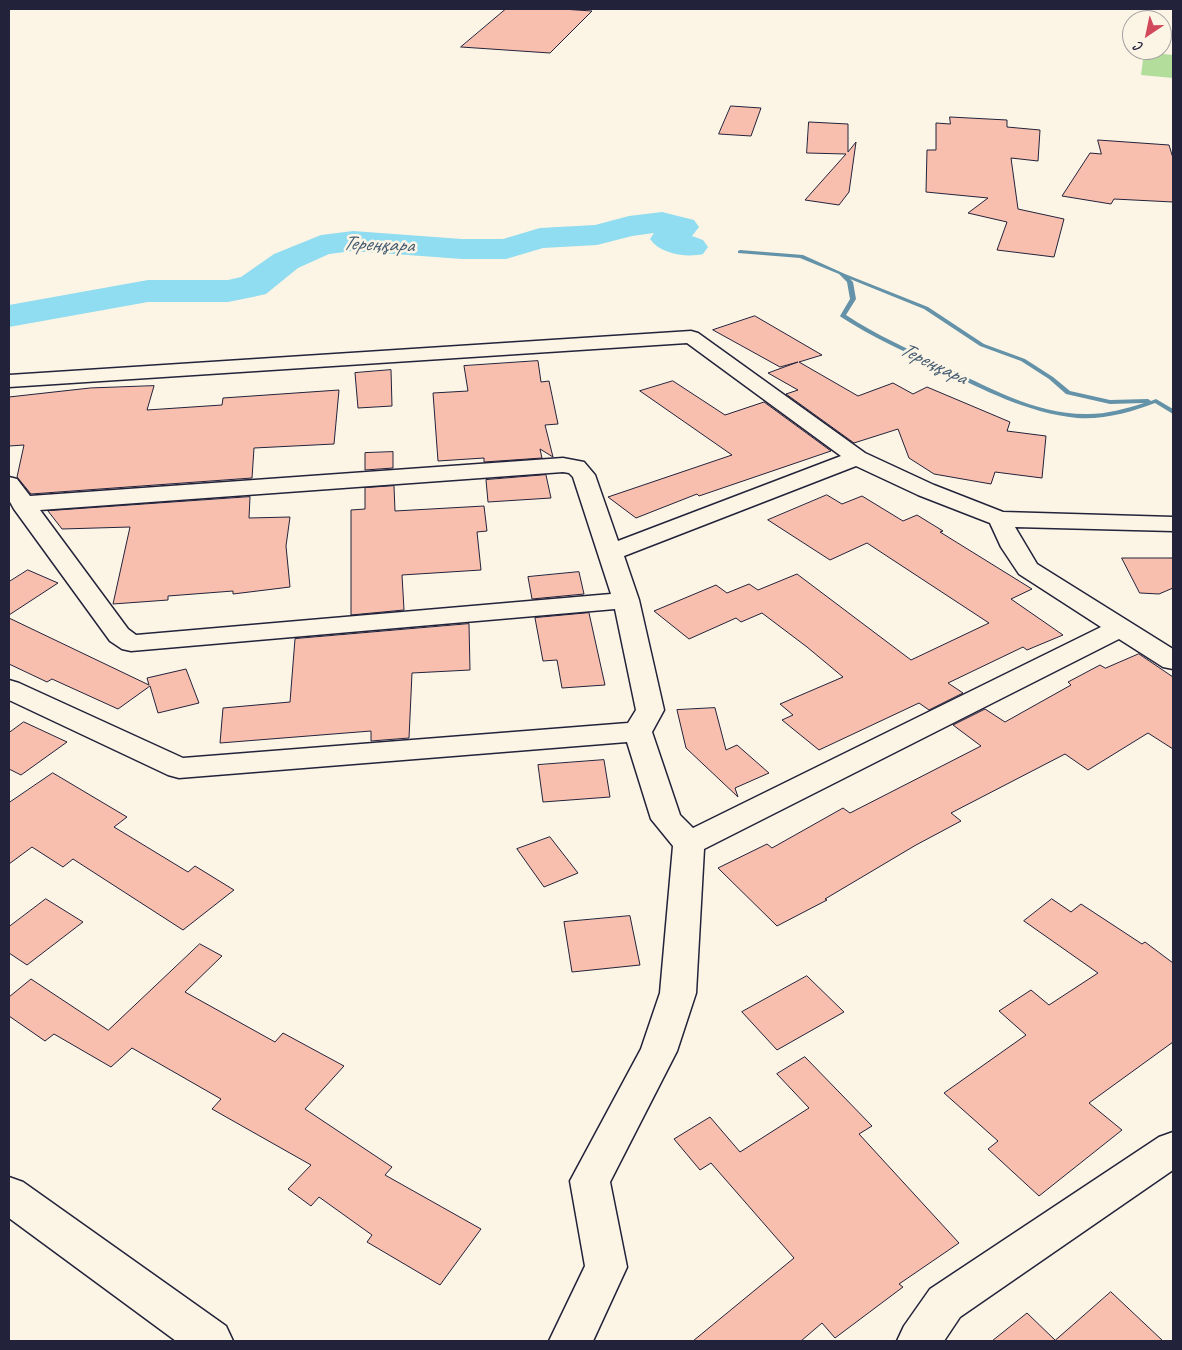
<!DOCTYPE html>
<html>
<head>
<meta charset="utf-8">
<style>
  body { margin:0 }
  #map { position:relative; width:1182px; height:1350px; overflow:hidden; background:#fcf5e5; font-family:Caveat,sans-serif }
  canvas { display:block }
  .frame { position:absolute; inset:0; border:10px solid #22223b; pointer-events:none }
  .north { position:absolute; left:1122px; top:10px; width:50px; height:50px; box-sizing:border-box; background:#fcf5e5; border:1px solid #a5a1a1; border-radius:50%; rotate:214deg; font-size:14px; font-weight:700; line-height:20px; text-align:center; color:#22223b }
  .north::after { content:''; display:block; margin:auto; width:18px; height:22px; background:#d1495b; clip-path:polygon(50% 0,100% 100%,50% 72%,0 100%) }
</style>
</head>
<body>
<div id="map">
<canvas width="1182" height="1350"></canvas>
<div class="frame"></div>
<div class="north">С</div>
</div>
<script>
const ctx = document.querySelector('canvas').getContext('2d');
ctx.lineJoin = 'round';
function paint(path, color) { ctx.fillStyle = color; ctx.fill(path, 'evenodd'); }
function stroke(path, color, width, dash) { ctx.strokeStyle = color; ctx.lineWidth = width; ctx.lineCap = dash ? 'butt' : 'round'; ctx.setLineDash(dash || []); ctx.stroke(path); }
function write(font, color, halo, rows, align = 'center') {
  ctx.font = font + ' Caveat,sans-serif'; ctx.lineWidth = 5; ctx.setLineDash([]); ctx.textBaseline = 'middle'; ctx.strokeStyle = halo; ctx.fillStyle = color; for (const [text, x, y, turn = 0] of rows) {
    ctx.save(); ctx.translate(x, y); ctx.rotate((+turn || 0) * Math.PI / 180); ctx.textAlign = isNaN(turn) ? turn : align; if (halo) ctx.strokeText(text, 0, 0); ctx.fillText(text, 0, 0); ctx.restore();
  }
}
paint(new Path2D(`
  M1144,52L1173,55V78L1141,75Z`), '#b3dd9a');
paint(new Path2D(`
  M740,250L803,255L845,274L928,307L984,344L1025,359L1053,377L1070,391L1110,400L1148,399L1151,401L1156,399L1173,409V414L1155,403C1131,412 1104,420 1077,418C1028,413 983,390 939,368C905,352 872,337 841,317L840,316L850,299L847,282L839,274L800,258L738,253V251ZM850,279L924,309L980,346L1021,361L1049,379L1066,394L1110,404L1144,403C1125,409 1107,414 1088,414C1035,415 987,386 941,365C909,349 876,335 846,315L856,299L853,282Z`), '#6492a8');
paint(new Path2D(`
  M662,212L694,220L699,227L692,236L703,240L708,247L703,254C687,258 660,254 650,239L654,233L632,236L597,245L543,248L506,259H462L353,251L329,254L298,268L266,294L253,297L228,302H148L9,327V305L148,280H228L241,277L274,254L321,235L353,231L462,239H503L540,228L595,225L629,216Z`), '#90dcf0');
const building = new Path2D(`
  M506,9H562L592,11L550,53L461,47Z
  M731,106L761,108L751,136L719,134Z
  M950,117L1007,120V127L1040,130L1038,161L1011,158L1018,209L1064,219L1054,257L997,250L1007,222L968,213L988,198L926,192L927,150H936V123L950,124Z
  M809,122L848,124V152L856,142L849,192L839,205L805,200L846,154L807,153Z
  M1098,140L1169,145L1173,158V202L1114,199L1111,204L1062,196L1090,153L1101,154Z
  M755,316L822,355L799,362L858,396L893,383L913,394L927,387L1010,422L1007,431L1046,436L1042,478L995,472L991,484L934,474L909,458L898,429L854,443L786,394L798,390L768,373L798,362L780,367L713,330Z
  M538,361L541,382L549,381L558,424L545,425L553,457L540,449L542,458L484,462V458L438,461L433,393L468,391L464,366Z
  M391,370L392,406L358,408L355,373Z
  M673,381L725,415L764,402L831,451L699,496L697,494L636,518L608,497L732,455L640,391Z
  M154,386L147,410L222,405L223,398L339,390L334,444L254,448L252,478L31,494L17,477L24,445L9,446V397L90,388Z
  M393,452V468L365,470V453Z
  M546,475L551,498L488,502L486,480Z
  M394,486L395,511L484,506L487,531L477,532L481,570L402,575L404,610L351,615V510L365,509V488Z
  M827,495L842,504L862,496L903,521L917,515L943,531L940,532L1032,589L1011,599L1063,635L1027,650L1023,647L948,683L963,693L929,710L919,703L819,750L782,720L793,715L780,704L843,677L807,647L762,613L741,622L736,618L689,639L654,611L716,585L727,593L749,584L758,590L797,574L911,660L989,623L867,543L830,560L768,520Z
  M250,497L249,518L290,517L286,546L290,587L233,594V591L168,596V600L113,604L130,527L62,529L48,511Z
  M1122,558H1173V588L1159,594L1140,593Z
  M28,570L58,583L9,615V582Z
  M579,572L584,594L532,599L528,577Z
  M589,613L605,685L562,688L557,660L543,661L535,618Z
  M9,618L149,685L147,678L186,669L199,703L158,713L150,686L118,709L52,679L47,682L9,664Z
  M469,624L470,670L412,673L409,738L371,741V731L220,743L223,708L290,702L295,639Z
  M1139,654L1173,677V749L1148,733L1088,770L1065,754L951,813L961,821L916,845L825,899L827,900L777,926L718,868L767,844L772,848L843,808L850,813L981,746L953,725L985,709L1005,722L1071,685L1068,682L1100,665L1105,668Z
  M715,708L726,750L737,745L769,773L735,788L738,797L686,748L677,710Z
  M24,722L67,742L21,775L9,769V733Z
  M604,760L610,797L543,802L538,765Z
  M53,773L127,817L114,827L188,872L195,866L234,890L183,930L73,859L63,867L32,847L9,864V803Z
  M550,837L578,873L544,887L517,849Z
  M46,899L83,922L27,965L9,953V927Z
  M1052,899L1071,912L1081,904L1142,944L1145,942L1173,963V1042L1089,1103L1122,1130L1039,1196L988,1149L998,1141L944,1093L1026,1035L999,1011L1031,990L1049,1005L1098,973L1024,921Z
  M630,916L640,965L572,972L564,922Z
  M200,944L222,956L185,992L275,1042L283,1033L344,1066L305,1109L392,1167L385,1175L481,1229L440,1285L367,1242L372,1235L319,1197L311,1206L288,1189L311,1165L212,1109L221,1099L132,1048L111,1067L54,1034L45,1041L9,1016V997L31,979L108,1030Z
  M807,976L844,1012L777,1050L742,1012Z
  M805,1057L872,1126L859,1134L959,1243L899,1284L903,1287L835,1338L822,1323L801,1341H693L794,1258L711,1163L700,1170L674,1139L710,1117L740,1152L809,1108L777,1074Z
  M1111,1292L1163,1341H992L1027,1313L1055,1340Z`);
paint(building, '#f8bfae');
stroke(building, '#22223b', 1);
const minor = new Path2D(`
  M691,331L698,333L865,453L934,485L1003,512L1173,517V531L1015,527L1037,564L1173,649V669L1163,667L1119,639L704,849L696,993L677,1051L610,1182L627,1267L593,1341H549L585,1266L570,1181L641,1049L660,993L673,846L651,819L627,742L179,778L168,775L9,700V680L19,683L183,758L628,723L636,710L615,609L131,651L122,649L110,641L14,509L9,500V477L17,479L30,496L563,458L584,462L595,475L618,541L841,456L687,343L9,387V375ZM856,466L918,495L990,523L1001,547L1019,574L1101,627L693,828L680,815L652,732L664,710L639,600L624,556ZM563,472L569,473L573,477L611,594L136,635L128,629L40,510Z
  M1173,1132V1170L960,1317L944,1341H897L904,1326L930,1289L1159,1137Z
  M9,1177L23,1182L226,1326L233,1341H176L9,1218Z`);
stroke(minor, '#22223b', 3);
paint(minor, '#fcf5e5');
write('italic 21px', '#435a71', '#fcf5e5', [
  ["Тереңқара",378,245,2],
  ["Тереңқара",933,364,26]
]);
</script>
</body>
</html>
